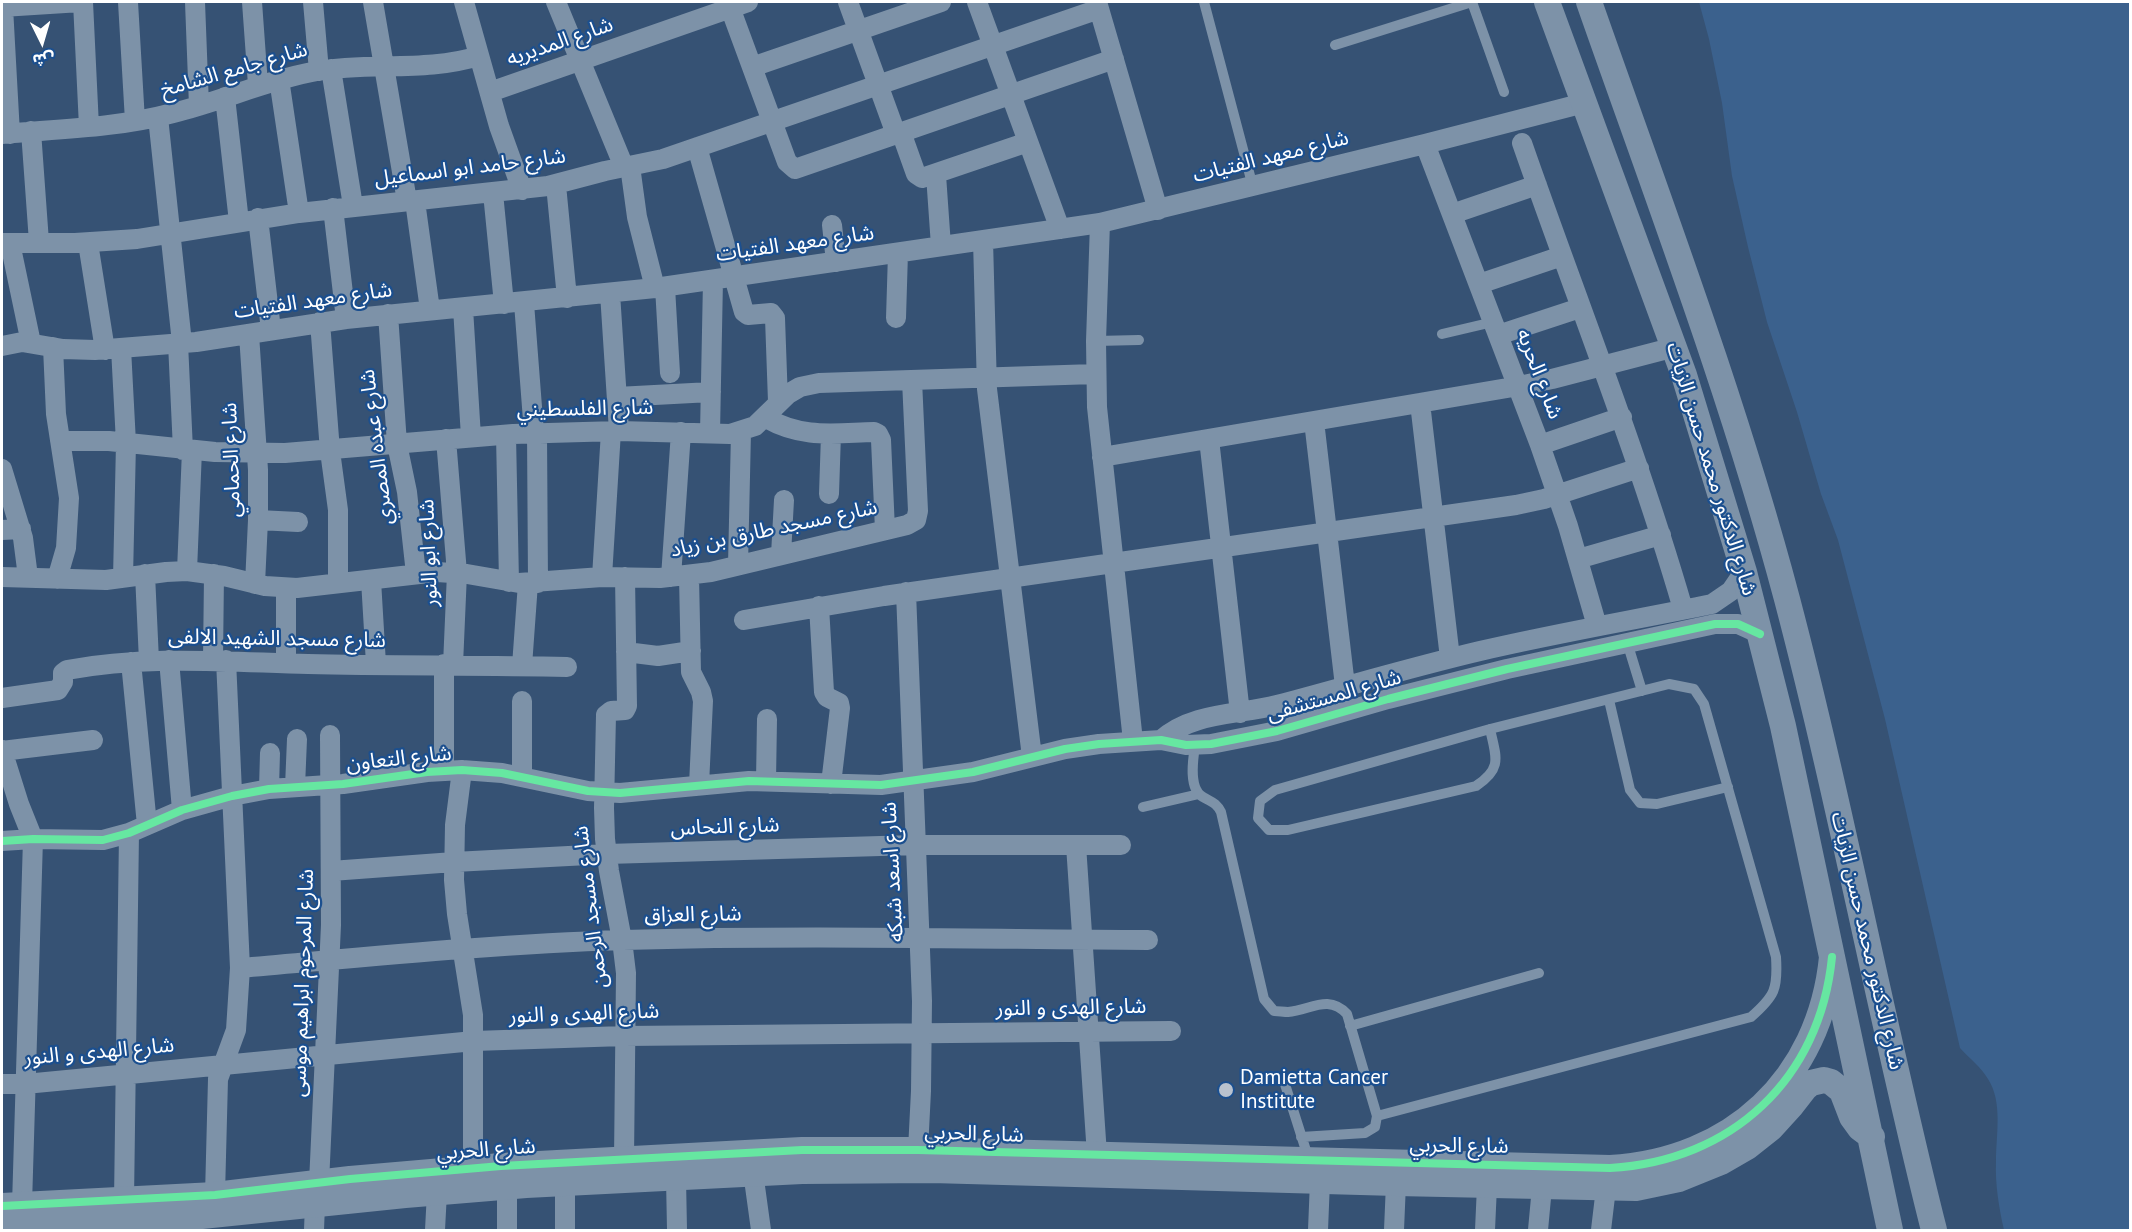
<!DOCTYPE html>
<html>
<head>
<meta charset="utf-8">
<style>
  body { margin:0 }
  #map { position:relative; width:2132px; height:1232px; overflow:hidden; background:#365274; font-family:"PT Sans","Noto Sans Arabic",sans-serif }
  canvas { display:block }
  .frame { position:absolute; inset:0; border:3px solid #fff; pointer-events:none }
  .north { position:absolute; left:12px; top:12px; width:60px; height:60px; -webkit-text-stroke:4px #1b4f8f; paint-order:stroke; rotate:175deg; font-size:16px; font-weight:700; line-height:24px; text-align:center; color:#fff }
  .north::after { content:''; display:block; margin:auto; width:21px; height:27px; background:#fff; clip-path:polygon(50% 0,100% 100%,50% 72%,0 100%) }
</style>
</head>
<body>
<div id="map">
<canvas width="2132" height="1232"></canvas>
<div class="frame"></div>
<div class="north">ش</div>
</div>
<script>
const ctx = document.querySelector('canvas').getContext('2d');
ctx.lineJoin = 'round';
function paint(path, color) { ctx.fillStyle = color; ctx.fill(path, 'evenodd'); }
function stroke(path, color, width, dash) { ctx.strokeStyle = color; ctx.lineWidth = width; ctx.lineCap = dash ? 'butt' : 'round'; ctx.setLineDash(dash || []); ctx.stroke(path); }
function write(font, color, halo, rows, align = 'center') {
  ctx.font = font + ' "PT Sans","Noto Sans Arabic",sans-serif'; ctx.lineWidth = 4.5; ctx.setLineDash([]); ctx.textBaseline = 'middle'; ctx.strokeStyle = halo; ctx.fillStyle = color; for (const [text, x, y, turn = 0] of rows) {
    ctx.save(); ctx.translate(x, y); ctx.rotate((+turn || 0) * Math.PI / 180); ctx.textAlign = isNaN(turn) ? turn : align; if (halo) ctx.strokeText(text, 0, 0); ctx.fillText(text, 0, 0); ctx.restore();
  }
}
paint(new Path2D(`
  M1699,2H2130V1230H2004C1999,1208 1995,1184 1996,1161C1996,1135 2003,1102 1988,1079C1981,1067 1969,1058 1960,1048L1885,719L1838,540L1821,494L1797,412L1767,322L1748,247L1732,176L1722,103L1709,39Z`), '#3b618d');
stroke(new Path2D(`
  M1204,2L1253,187
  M1335,45L1472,2L1504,92
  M1442,334L1493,322
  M1096,341L1139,340
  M1627,642L1642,691
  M1609,700L1630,790L1640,803L1657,804L1728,787
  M1195,746C1193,759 1188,789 1203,797C1211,802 1216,802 1221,812L1264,999L1274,1011C1278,1011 1284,1012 1288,1012C1311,1010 1328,994 1347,1014L1377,1116L1375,1127L1365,1133L1301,1137
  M1143,807L1199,794
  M1350,1026L1539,973
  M1283,1078L1309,1160
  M1377,1116L1751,1017C1775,996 1778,989 1776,957L1704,704L1694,689L1669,684L1490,729L1275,790L1260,801L1258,818L1269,830H1288L1476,786C1503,768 1496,757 1490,729`), '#7d92a8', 10);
stroke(new Path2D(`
  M83,2L89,127
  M128,2L135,121
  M195,2L199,106
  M252,2L258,85
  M313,2L319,71
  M373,2L407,201
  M464,2L499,126L522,190
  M556,2L624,167
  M728,2L787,162L795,169L1114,59
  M848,2L896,134
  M977,2L1060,229
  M1097,2L1158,210
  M2,7L81,2
  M3,7L10,134
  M752,67L941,2
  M331,69L353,206
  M279,79L299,213
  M490,92L748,2
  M225,97L239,222
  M158,117L182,343
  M31,131L39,242
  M901,132L916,174L922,178L1028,142
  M2,134C59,129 117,128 173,113C222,101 267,80 317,71C371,62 427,72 479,56
  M1522,143C1576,298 1637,451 1683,609
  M1425,144L1540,445L1568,526L1597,626
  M697,147L744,312L748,315L771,313L775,318L778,402
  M630,166L637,217L655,288
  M936,175L941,246
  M556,185L567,298
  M493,193L504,304
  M415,201L430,310
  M333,208L346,319
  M1452,214L1537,185
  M258,218L271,330
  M1100,223L1096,341L1097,407L1133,741
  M832,225L836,262
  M983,240L987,389L1032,757
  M2,243H75L137,239L299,213L548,186L605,171L663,159L1099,9
  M10,243L31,343
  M88,243L105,350
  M1479,284L1562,256
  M665,287L670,373
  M610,293L619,431
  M524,303L534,433
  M463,308L471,437
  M388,314L397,444L407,492L416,574
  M896,318L898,253
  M320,322L330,451L338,510V583
  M249,334L258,470V520L255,584
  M1498,335L1580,308
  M178,343L183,450
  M2,346L22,342L63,349L95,350L196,342L346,319L655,288L1100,223L1425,144L1584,103
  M53,347L56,414L69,498L66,548L57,579
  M121,348L126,443L123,578
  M617,397L711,392
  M1420,403L1450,658
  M766,418C803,439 834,433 874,432L878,434L881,440L885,530
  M1314,421L1345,686
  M537,433L538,583
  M710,433L713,280
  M506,435L509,582
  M446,439L457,573L453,665
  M1209,439L1240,713
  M60,441H109L215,452L285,453L513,434L619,431L730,434L755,426L788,394L800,387L819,383L1095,374
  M1540,445L1622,417
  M1102,457L1519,386L1552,379L1675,347
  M2,469L23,538L28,577
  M829,494L831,434
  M258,520L298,522
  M2,530L21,529
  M781,555L784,500
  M1578,559L1661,535
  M738,565L741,432
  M187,571L192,450
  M145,574L149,661
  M689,576L691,672L701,692L703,701L699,785
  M2,577L106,580L166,572L187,571L224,576L265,586L297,588L437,572L467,574L519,583L602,577L660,578L711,572L907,525L916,520L918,511L912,380
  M602,577L611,431
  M671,577L681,432
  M371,580L376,664
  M286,588V663
  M906,592L922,1001L921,1091L918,1150
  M819,606L824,692L827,697L839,703L840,708L831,784
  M744,620L884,596L1516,505L1544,499L1639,468
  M626,652L658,656L691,651
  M169,660L182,810
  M213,660L214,574
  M131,662L147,825
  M522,666L528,583
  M2,698L58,690L63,682V673L67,670C147,655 227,662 308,664C394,666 481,665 567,667
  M1161,740C1192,712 1238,715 1277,705C1345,687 1412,667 1480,651C1557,633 1634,620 1712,604L1731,591L1744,572
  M2,750L19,804L33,839L22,1205
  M2,751L93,740
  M462,770L455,825L454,880L457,914L473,1015V1168
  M444,771V664
  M522,776V701
  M766,781L767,719
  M295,787L297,739
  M269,789L270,753
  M2,841L33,839L103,840L129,833L182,810L232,796L269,789L343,784L427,772L462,770L502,773L588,791L620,793L749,781L881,785L973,772L1065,749L1099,744L1161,740L1186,745L1211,744L1277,731L1388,699L1507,669L1715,624H1738L1760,634
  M1076,845L1097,1155
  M331,871L454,862L607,854L915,845H1121
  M240,968C367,957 495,944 623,940C798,935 973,939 1148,940
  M2,1084H25L474,1041L624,1036L1171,1031
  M624,1159L626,973L622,940L609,871L605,839L604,808L606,715L611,711L625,710L627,706L625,577
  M753,1172L761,1230
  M676,1178L677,1230
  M319,1183L331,925L330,735
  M215,1195L218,1079L236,1030L240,968L226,660
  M124,1200L129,833
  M314,1230L315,1204
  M435,1230L437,1192
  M507,1230V1187
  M565,1230V1183
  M1318,1230L1320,1181
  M1394,1230L1396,1183
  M1485,1230L1487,1186
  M1538,1230L1542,1187
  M1601,1230L1606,1188`), '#7d92a8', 20);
stroke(new Path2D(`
  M1547,2L1684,375L1744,572L1783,726L1890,1230
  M1589,2C1658,199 1733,396 1787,599C1842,808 1881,1021 1934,1230
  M2,1206L215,1195L350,1179L501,1166L802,1150H918L1610,1168C1732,1161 1820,1079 1832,957
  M2,1226L192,1217L405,1195L526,1185L802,1171L932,1170L1396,1183L1636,1188L1679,1179L1721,1162L1747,1147L1771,1128L1791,1106L1805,1088L1811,1083L1824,1080L1831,1082L1842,1091L1852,1117L1860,1128L1872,1137`), '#7d92a8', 26);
stroke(new Path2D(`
  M2,841L33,839L103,840L129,833L182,810L232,796L269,789L343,784L427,772L462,770L502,773L588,791L620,793L749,781L881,785L973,772L1065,749L1099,744L1161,740L1186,745L1211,744L1277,731L1388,699L1507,669L1715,624H1738L1760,634
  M2,1206L215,1195L350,1179L501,1166L802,1150H918L1610,1168C1732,1161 1820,1079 1832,957`), '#66e7a1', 8);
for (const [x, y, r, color] of [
  [1226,1090,8,"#b9c2ce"]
]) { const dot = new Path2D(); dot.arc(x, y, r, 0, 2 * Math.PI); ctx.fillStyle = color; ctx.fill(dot); stroke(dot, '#1b4f8f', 2); }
write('21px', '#fff', '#1b4f8f', [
  ["شارع المديريه",560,42,-19],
  ["شارع جامع الشامخ",234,70,-16],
  ["شارع معهد الفتيات",1271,157,-14],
  ["شارع حامد ابو اسماعيل",470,168,-7],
  ["شارع معهد الفتيات",795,244,-8],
  ["شارع معهد الفتيات",313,301,-8],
  ["شارع الحريه",1539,374,69],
  ["شارع الفلسطيني",585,409,-1],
  ["شارع عبده المصري",377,447,-97],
  ["شارع الحمامي",232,460,-92],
  ["شارع الدكتور محمد حسن الزيات",1711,469,73],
  ["شارع مسجد طارق بن زياد",774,529,-12],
  ["شارع ابو النور",429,553,-92],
  ["شارع مسجد الشهيد الالفى",277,639,1],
  ["شارع المستشفى",1334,696,-16],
  ["شارع التعاون",399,759,-6],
  ["شارع النحاس",725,827,-2],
  ["شارع اسعد شبكه",893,872,-93],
  ["شارع مسجد الرحمن",591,907,-97],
  ["شارع العزاق",693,915,-1],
  ["شارع الدكتور محمد حسن الزيات",1867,941,77],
  ["شارع المرحوم ابراهيم موسى",303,983,-88],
  ["شارع الهدى و النور",1071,1008,-1],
  ["شارع الهدى و النور",584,1014,-2],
  ["شارع الهدى و النور",99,1052,-5],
  ["شارع الحربي",974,1134,2],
  ["شارع الحربي",1459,1146,1],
  ["شارع الحربي",486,1150,-4]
]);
write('21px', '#fff', '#1b4f8f', [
  ["Damietta Cancer",1240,1078],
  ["Institute",1240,1102]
], 'left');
</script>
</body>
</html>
